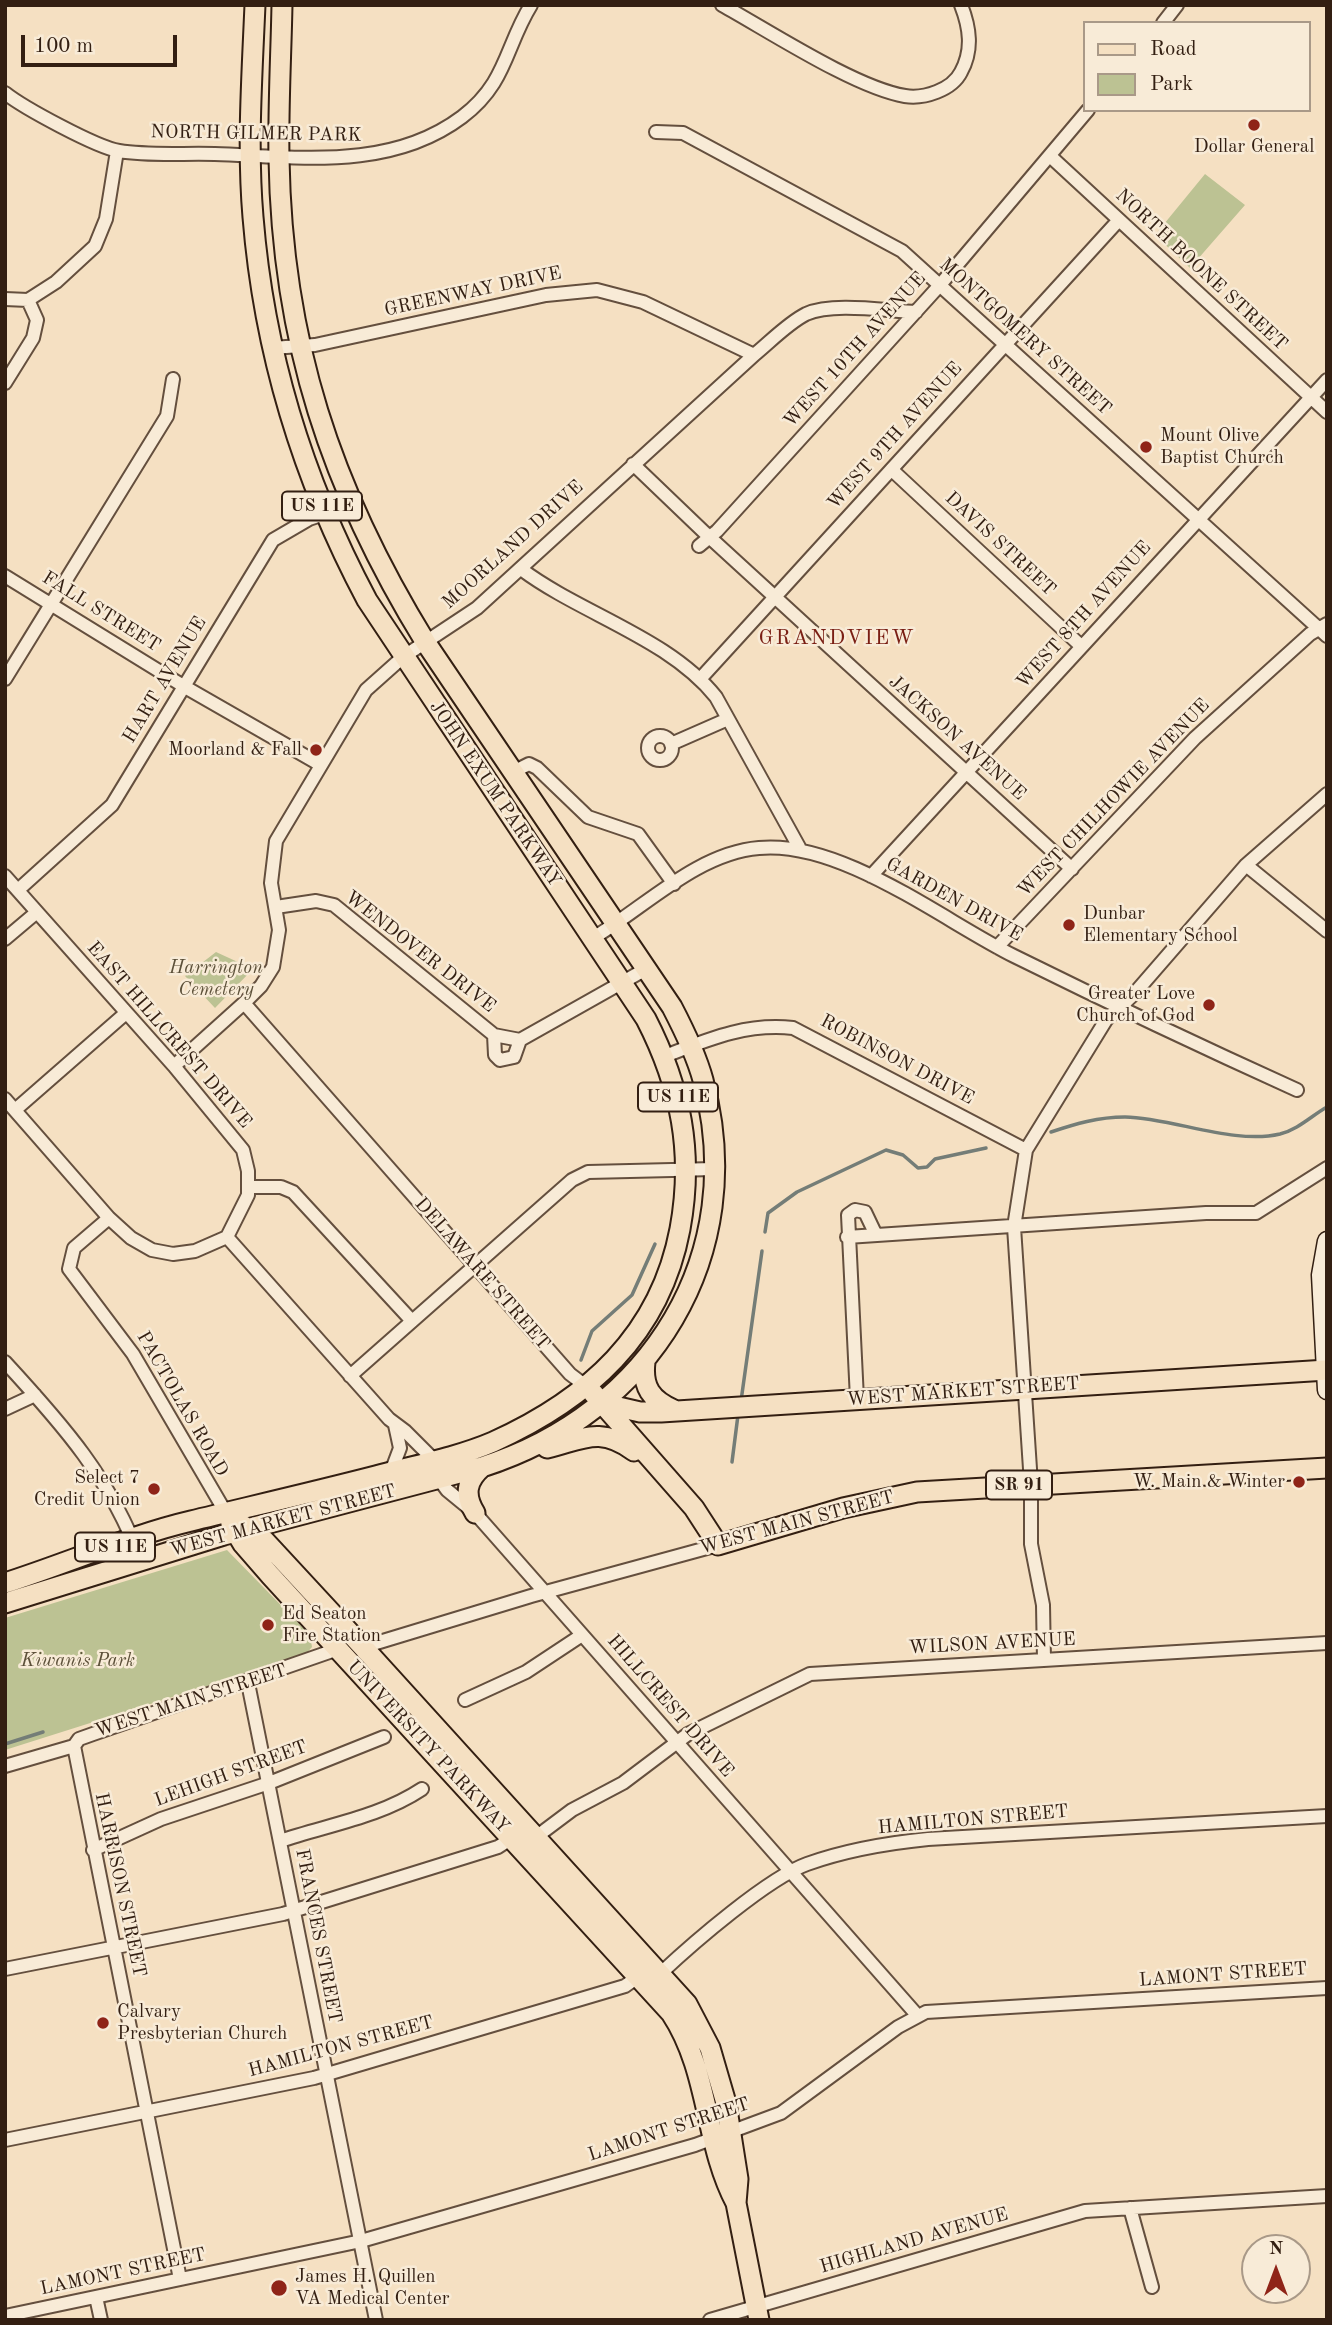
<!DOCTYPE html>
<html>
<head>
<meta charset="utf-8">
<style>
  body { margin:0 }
  #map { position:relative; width:1332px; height:2325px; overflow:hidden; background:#f5e0c2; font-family:"Old Standard TT",serif }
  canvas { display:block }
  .frame { position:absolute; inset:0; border:7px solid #331f12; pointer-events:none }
  .legend { position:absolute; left:1083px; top:21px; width:228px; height:91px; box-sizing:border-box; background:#f8ebd7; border:2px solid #a99988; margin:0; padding:9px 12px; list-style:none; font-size:21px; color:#331f12 }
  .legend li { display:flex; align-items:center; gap:14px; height:35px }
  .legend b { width:35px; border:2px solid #a99988 }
  .north { position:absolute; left:1241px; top:2234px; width:70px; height:70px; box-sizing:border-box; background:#f8ebd7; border:2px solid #a99988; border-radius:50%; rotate:0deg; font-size:19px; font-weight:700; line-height:28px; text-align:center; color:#331f12 }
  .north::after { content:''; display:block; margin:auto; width:24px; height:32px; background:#8f2418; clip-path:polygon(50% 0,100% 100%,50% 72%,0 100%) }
  .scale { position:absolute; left:21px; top:35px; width:156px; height:32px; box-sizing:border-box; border:4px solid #331f12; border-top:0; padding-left:9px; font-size:21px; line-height:24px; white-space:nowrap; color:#331f12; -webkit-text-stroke:5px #f8ebd7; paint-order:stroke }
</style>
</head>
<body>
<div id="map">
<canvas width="1332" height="2325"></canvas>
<div class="frame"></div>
<ul class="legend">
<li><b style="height:9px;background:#f5e0c2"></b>Road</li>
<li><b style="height:19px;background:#bcc293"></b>Park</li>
</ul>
<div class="north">N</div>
<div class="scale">100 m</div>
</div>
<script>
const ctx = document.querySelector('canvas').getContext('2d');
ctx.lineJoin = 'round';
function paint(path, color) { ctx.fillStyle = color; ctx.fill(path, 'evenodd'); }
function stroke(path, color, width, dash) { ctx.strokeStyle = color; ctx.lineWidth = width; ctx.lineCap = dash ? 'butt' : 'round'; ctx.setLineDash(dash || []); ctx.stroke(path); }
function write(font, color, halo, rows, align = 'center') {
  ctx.font = font + ' "Old Standard TT",serif'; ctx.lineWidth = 5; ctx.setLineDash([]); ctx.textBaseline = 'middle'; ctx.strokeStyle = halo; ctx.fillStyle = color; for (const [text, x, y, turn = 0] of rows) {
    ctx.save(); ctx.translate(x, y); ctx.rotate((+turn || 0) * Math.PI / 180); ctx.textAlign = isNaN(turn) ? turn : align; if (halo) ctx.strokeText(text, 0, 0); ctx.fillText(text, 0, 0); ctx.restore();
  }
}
paint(new Path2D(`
  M1205,174L1245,205L1190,268L1155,235Z
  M216,952L253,969L215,1008L185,976Z
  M227,1550L310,1635L312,1647L305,1655L5,1750V1618Z`), '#bcc293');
stroke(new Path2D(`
  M1051,1132C1075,1124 1098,1117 1125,1117C1173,1118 1234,1145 1280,1134C1299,1129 1311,1116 1327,1107
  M765,1232L768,1213L797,1192L886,1150L903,1155L918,1168L927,1167L935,1159L986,1148
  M581,1360L592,1331L632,1295L655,1244
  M741,1401L762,1251
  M732,1462L738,1415
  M5,1744L43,1732`), '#747d77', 3.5);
const street = new Path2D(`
  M722,5C769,31 856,88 905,96C924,99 952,90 961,72C973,50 970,28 961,5
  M1163,23L1177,5
  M5,93C24,108 96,147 119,151C149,156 184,153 215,154C298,157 390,171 462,117C507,83 505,47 531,5
  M656,132L683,133L902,251L1327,636
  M1050,156L1327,412
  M5,299L28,300L56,282L95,246L106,219L117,151
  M272,348L315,345L546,295L597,290L643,302L754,355
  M5,383L33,338L37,320L28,300
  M633,464L705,533L1072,869
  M892,470L1081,646
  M699,546L717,531L940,285L1088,110
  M521,569C581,614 669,638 716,697L799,847
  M5,576L185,687L321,765
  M701,678L1118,221
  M5,679L167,416L173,379
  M648 748a12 12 0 1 1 24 0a12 12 0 1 1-24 0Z
  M671,744L728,719
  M513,772L529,764L537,768L588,817L638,834L674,884
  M1246,865L1327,931
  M5,876L174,1066L243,1150L248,1171V1195L227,1237
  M871,876L1327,380
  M18,890L112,805L273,540L309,519L351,505
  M276,907L316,901L334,905L494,1035L520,1040L646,969
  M593,938C644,908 697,853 759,848C841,840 942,920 1014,956C1107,1002 1202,1047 1297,1090
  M5,939L37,912
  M997,947L1195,738L1310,634L1327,624
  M244,1003L570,1374L587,1387
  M494,1035L495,1055L500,1060L514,1057L520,1040
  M665,1056C709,1039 746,1023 793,1028L1026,1150
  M174,1066L244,1003L261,986L273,967L279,930L271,883L276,841L366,690L403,657L477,608L754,355C770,342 788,323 806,314C833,302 886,311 916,312
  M5,1099L109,1218L131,1238L152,1250L173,1254L195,1251L227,1237
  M15,1110L126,1013
  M248,1187H281L293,1192L412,1321
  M109,1218L74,1248L69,1269L133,1354L226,1513
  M227,1237L389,1419L405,1431L433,1459L439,1479L447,1490L475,1513L917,2015
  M847,1237L1206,1213H1256L1327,1168
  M5,1362C63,1425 111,1479 141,1561
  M350,1376L572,1180L588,1172L714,1169
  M857,1399L848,1215L855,1210L865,1212L875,1233
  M5,1409L35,1395
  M391,1472L400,1448L395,1425
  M363,1647L531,1596L718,1545
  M1044,1660L1043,1605L1031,1544V1484L1014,1227L1026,1150L1106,1020L1134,994L1246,865L1327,794
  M248,1683L376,2320
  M465,1700L526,1672L582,1635
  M74,1746L180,2279
  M5,1766L74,1746L79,1739L93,1734L338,1649
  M536,1837L572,1810L623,1783L688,1734L810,1674L1327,1643
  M280,1841C327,1825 380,1817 422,1789
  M93,1850L161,1819L269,1783L384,1737
  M5,1969L283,1914L498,1847L512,1838
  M661,1973C693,1943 768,1878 807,1864C846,1850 888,1843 928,1839L1327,1816
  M5,2140L314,2078L625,1986L639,1976
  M1130,2208L1152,2287
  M96,2297L101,2320
  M5,2316L361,2241L695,2145L781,2113L898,2027L926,2012L1327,1988
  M710,2320L1085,2211L1327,2196`);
const secondary = new Path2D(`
  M1327,1241L1321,1275L1327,1390`);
const primary = new Path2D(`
  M645,1362C642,1387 651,1400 674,1410
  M593,1393L694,1508L718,1545L843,1508L917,1492L1327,1468
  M601,1403L640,1412H661L1327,1370
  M547,1448C584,1439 600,1426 634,1451
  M475,1513C464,1495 466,1481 482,1467
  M231,1524L243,1544L270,1575L671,2013C710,2072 704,2143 736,2203
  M241,1524L264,1540L363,1647L687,2004L710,2048L726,2103L738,2179L736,2203L759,2320
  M5,1583C65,1564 131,1535 191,1521C253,1506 314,1492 376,1476C413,1466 458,1457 493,1442C588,1399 660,1335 680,1229C694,1153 681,1087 646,1019L367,600C303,480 264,353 253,217C247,147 252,75 255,5
  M5,1603L224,1535L482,1467C651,1413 750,1255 703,1080C696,1054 684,1030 672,1007L426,643C331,489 282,341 279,159C278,108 281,56 282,5`);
stroke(street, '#644f3e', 16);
stroke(secondary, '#331f12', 21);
stroke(primary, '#331f12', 23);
stroke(street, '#f8ebd7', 12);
stroke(secondary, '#f8ebd7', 18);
stroke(primary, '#f5e0c2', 19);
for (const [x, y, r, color] of [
  [1254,125,7,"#8f2418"],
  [1146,447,7,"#8f2418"],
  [316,750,7,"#8f2418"],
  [1069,925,7,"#8f2418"],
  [1209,1005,7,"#8f2418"],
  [1299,1482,7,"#8f2418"],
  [154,1489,7,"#8f2418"],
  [268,1625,7,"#8f2418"],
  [103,2023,7,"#8f2418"],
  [279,2288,9,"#8f2418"]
]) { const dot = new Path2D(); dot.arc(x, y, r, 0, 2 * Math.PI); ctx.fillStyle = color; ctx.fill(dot); stroke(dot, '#f8ebd7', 2.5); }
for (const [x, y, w] of [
  [322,506,80],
  [678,1097,80],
  [1019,1485,66],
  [115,1547,80]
]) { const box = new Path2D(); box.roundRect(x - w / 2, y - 14.5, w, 29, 5); ctx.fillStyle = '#f8ebd7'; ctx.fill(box); stroke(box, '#331f12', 2); }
write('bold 18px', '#331f12', null, [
  ["US 11E",322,506],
  ["US 11E",678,1097],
  ["SR 91",1019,1485],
  ["US 11E",115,1547]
]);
write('19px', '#331f12', '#f8ebd7', [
  ["NORTH GILMER PARK",256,134,1],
  ["NORTH BOONE STREET",1201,270,43],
  ["GREENWAY DRIVE",473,292,-12],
  ["MONTGOMERY STREET",1025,337,42],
  ["WEST 10TH AVENUE",855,350,-48],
  ["WEST 9TH AVENUE",895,436,-48],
  ["DAVIS STREET",1000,544,43],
  ["MOORLAND DRIVE",513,545,-42],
  ["FALL STREET",101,612,32],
  ["WEST 8TH AVENUE",1084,615,-48],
  ["HART AVENUE",165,680,-59],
  ["JACKSON AVENUE",957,738,42],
  ["JOHN EXUM PARKWAY",495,794,56],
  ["WEST CHILHOWIE AVENUE",1114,798,-46],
  ["GARDEN DRIVE",954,900,29],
  ["WENDOVER DRIVE",420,952,38],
  ["EAST HILLCREST DRIVE",169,1035,49],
  ["ROBINSON DRIVE",897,1060,28],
  ["DELAWARE STREET",482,1274,49],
  ["WEST MARKET STREET",963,1392,-4],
  ["PACTOLAS ROAD",182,1404,60],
  ["WEST MARKET STREET",283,1521,-15],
  ["WEST MAIN STREET",797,1523,-15],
  ["WILSON AVENUE",992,1644,-3],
  ["WEST MAIN STREET",191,1701,-18],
  ["HILLCREST DRIVE",670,1706,49],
  ["UNIVERSITY PARKWAY",428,1747,47],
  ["LEHIGH STREET",231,1774,-20],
  ["HAMILTON STREET",973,1820,-5],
  ["HARRISON STREET",120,1885,78],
  ["FRANCES STREET",318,1936,79],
  ["LAMONT STREET",1223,1975,-4],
  ["HAMILTON STREET",341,2047,-15],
  ["LAMONT STREET",669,2130,-18],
  ["HIGHLAND AVENUE",914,2241,-16],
  ["LAMONT STREET",123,2272,-12]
]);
write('19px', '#331f12', '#f8ebd7', [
  ["Dollar General",1254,147,"center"],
  ["Mount Olive",1160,436],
  ["Baptist Church",1160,458],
  ["Moorland & Fall",302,750,"right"],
  ["Dunbar",1083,914],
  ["Elementary School",1083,936],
  ["Greater Love",1195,994,"right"],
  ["Church of God",1195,1016,"right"],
  ["Select 7",140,1478,"right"],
  ["Credit Union",140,1500,"right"],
  ["W. Main & Winter",1285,1482,"right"],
  ["Ed Seaton",282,1614],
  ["Fire Station",282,1636],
  ["Calvary",117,2012],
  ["Presbyterian Church",117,2034],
  ["James H. Quillen",295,2277],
  ["VA Medical Center",295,2299]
], 'left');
write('italic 19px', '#5c5039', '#f8ebd7', [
  ["Harrington",216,968],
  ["Cemetery",216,990],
  ["Kiwanis Park",78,1661]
]);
ctx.letterSpacing = '2px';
write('21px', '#7a1f14', '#f8ebd7', [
  ["GRANDVIEW",837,638]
]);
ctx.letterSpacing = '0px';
</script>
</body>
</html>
